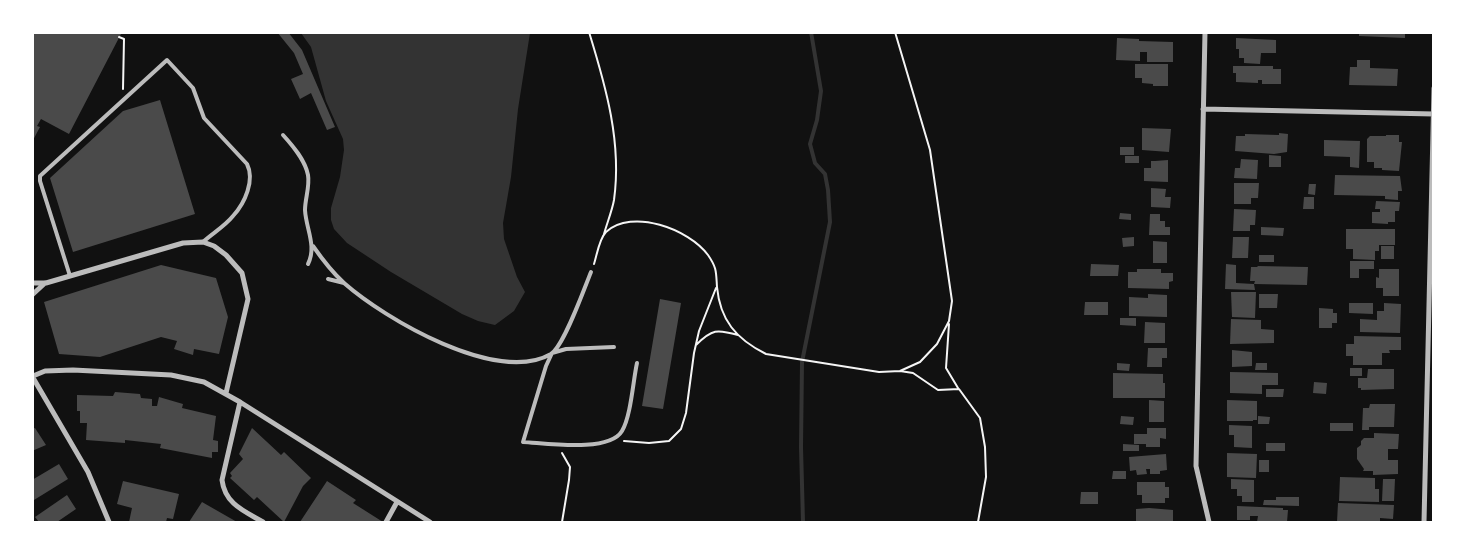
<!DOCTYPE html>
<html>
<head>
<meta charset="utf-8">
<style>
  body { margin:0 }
  #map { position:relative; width:1466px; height:555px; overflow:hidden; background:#111; font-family:"Alegreya Sans",sans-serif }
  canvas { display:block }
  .frame { position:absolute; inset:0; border:34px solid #fff; pointer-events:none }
</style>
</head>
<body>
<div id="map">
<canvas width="1466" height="555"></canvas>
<div class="frame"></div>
</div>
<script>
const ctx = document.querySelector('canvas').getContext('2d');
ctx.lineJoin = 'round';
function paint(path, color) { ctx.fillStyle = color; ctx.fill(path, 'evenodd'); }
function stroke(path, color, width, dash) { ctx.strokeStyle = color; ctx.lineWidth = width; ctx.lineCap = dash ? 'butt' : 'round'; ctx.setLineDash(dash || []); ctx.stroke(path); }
paint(new Path2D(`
  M301,33H530L518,109L511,177L503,223L504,239L517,277L525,292L514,311L495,325L478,321L462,314L391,272L347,243L334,229L331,220V208L340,177L344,150L343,139L326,101L311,47Z`), '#333');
stroke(new Path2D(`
  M803,522L801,447L802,362L830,222L828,190L825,174L815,163L810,144L817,120L821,91L811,32`), '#333', 4);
paint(new Path2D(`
  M32,32H122L69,134L41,119L37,126L40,127L32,142Z
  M277,32H288L302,50L335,127L327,130L311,93L300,99L291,79L303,74L294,53Z
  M1359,32H1405V38L1359,36Z
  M1117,38L1139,39V41L1173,42V62H1147V52H1140V61L1116,60Z
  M1236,38L1276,40V53H1261L1260,64L1244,63V58H1239V49H1236Z
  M1357,60H1370V68L1398,69L1397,86L1349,85L1350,67H1357Z
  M1135,64H1168V86H1153V84L1142,83V78H1135Z
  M1233,66H1273V69H1281V84H1262V80H1258V83L1236,82V73H1233Z
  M160,100L195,214L73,252L50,178L123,111Z
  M1142,128L1171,129L1169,152L1142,150Z
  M1279,133L1288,134L1287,152L1274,154L1235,151L1236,136H1245V134L1279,135Z
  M1386,135H1399V142H1402L1399,171L1382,170V168H1374V162H1367V139L1370,136H1386Z
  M1324,140L1360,141L1359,168L1350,167V157L1324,156Z
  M1120,147H1134V155H1120Z
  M1269,155L1281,156V167H1269Z
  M1125,156H1139V163H1125Z
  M1241,159L1258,160L1257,179L1234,178L1235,168H1240Z
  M1155,161L1168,160V182L1144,181V168H1151V161Z
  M1335,175L1400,176L1402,191H1398V200L1385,199V196L1334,195Z
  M1234,183H1259L1258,198H1251V204H1234Z
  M1309,184H1316L1315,195L1308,194Z
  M1151,188L1166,189L1165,197H1171L1170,208L1151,207Z
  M1304,197H1314V209H1303Z
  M1376,201L1400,202L1399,211H1395V222H1388V224L1372,223V212H1380V209H1375Z
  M1234,209L1256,210L1255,225H1250V231H1233Z
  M1120,213L1131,214V220L1119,219Z
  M1150,214H1160V221H1165V227H1170V235H1149Z
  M1261,227L1284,228L1283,236L1261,235Z
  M1346,229H1395V245H1379V251H1375V260L1353,259V249H1346Z
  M1134,237V246L1123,247L1122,238Z
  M1233,237H1249L1248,258H1232Z
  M1153,241L1167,242V263H1153Z
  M1381,246H1394V259H1381Z
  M1259,255H1274V262H1259Z
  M1350,261H1374V269H1359V278H1350Z
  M1091,264L1119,265L1118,276H1090Z
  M1226,264L1236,265V283L1254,284L1255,290L1225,289Z
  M161,265L216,278L228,317L219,354L194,349L193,355L174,349L177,341L161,337L100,357L59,354L44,302Z
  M1257,266L1308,267L1307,285L1254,284L1255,281H1250L1251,267H1258Z
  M1137,269H1161V273H1173V281L1169,282V289L1128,288V272H1137Z
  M1379,269H1399V296H1383V288H1376V277L1379,278Z
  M1231,292H1256L1255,318L1232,317Z
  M1148,294L1167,295V317L1129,316V297L1148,298Z
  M1259,294H1278L1277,308H1259Z
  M660,299L681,303L663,409L642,406Z
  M1085,302H1108V315H1084Z
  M1349,303H1373V314L1349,313Z
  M1384,303L1401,304L1400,333L1360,332V319L1377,320V311H1384Z
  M1319,308L1333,309V313H1337V323H1332V328H1319Z
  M1120,318H1136V326L1120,325Z
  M1231,319L1261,320V329L1274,330V343L1230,344Z
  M1145,322L1165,323V343H1144Z
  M1354,336L1401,337V350H1389L1390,353H1382V365H1353V356H1346V344H1354Z
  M1148,348H1167V358H1162V367H1147Z
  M1232,350L1252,352V366L1232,367Z
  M1117,363L1130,364L1129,371L1117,370Z
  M1256,363H1267V370H1255Z
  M1350,368H1362V376H1350Z
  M1368,369H1394V389L1361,390V388H1358V378H1367Z
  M1230,372L1278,373V385H1262V394L1230,393Z
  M1113,373L1163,374V383H1165V398H1113Z
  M1314,382L1327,383L1326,394L1313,393Z
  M1266,389H1284L1283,397H1266Z
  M115,392L140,394L141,398L152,399V406H157L159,397L183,404L182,408L216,416L213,440L218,441V452H212V458L160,448L161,444L125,440V443L86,440L87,423H80V411H77V395L113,396Z
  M1149,400L1164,401V422H1149Z
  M1227,400L1257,401V420H1253V421H1227Z
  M1370,404H1395L1394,427H1369V430H1362L1363,408H1369Z
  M1121,416L1134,417L1133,425L1120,424Z
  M1258,416L1270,417L1269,424H1258Z
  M1330,423H1353V431H1330Z
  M1229,425L1252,426V448L1234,447V435H1229Z
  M35,428L46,445L32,451V429Z
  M252,428L281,455L284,452L311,478L303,486L284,522L257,497L254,500L230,478L232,476L230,473L243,459L239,454Z
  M1147,428H1166V439L1160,438V447H1146V444H1134V434H1147Z
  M1374,433L1399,434L1398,449H1388V460H1398V474L1373,475V471H1363L1364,469L1357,459V448L1361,445V441L1364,438H1374Z
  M1266,443H1285V451H1266Z
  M1123,444L1139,445V451H1123Z
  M1227,453L1257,454L1256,478L1227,477Z
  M1166,454L1167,470L1160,471V474H1150V469H1146L1147,474L1137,475L1136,470L1130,471L1129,457Z
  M1259,460H1269V472H1259Z
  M59,464L68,479L34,500L32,497V480Z
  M1113,471H1126V479H1112Z
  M1340,477L1375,478V489H1379V502L1339,501Z
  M1231,479L1254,480V502H1242V496H1237V489H1231Z
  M1383,479H1395L1394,501H1382Z
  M123,481L179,494L173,519L167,518L166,522H129L132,508L117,504Z
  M327,481L356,500L353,503L383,522H300Z
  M1137,482H1165V487H1169V498H1165V503H1142V495H1137Z
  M1081,492H1098V504H1080Z
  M67,495L76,509L57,522H39L35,517Z
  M1276,497H1299V506L1263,505L1264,500H1276Z
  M202,502L237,522H189Z
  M1338,503L1394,505L1393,519L1380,518V522H1337Z
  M1237,506L1283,508V510H1288L1287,522H1257L1258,516H1250V520H1237Z
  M1149,508L1173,510V522H1136V509Z`), '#4a4a4a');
stroke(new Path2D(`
  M589,32C606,87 622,143 614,200C612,211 607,223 604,234
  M119,37L124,39L123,89
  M594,264C597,255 599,239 606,232C632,208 689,229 708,255C717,268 716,272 717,287C720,320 736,339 766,354L879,372L900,371L920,362L937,344L949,321L952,301L930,150L895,32
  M949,324L946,368L958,388
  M696,345C712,329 717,329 738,335
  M900,371L913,373L938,390L959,389L980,418L985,447L986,477L978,522
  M624,441L649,443L669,441L681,429L686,413L694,353L699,331L716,288
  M562,522L569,480L570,467L562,453`), '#f5f5f5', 2);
stroke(new Path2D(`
  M283,135C293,146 305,160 308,175C310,186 305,199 305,210C306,229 317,246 308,264
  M313,246C322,259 332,272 344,283C385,319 497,385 551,354C564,346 584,289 591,272
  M70,276L40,181V176L167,60L193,88L204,118L247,164C255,180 245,203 233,216C225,226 213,233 203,242
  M328,279L344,283
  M614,347L566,349L552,353L546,366L523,442C545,443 609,453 622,431C631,416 633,381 637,363`), '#bcbcbc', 4);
stroke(new Path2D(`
  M1205,32L1196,466L1209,522
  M1203,109L1434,114
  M32,283H46L183,243L203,242L214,246L226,255L242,273L248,299L226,393
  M32,295L45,283
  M32,376L88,472L109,522
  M33,376L45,371L73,370L171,375L204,382L240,402L430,522
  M240,402L222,480C225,504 244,511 263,522
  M386,522L397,502
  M1424,522L1434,88`), '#bcbcbc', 5);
</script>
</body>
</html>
